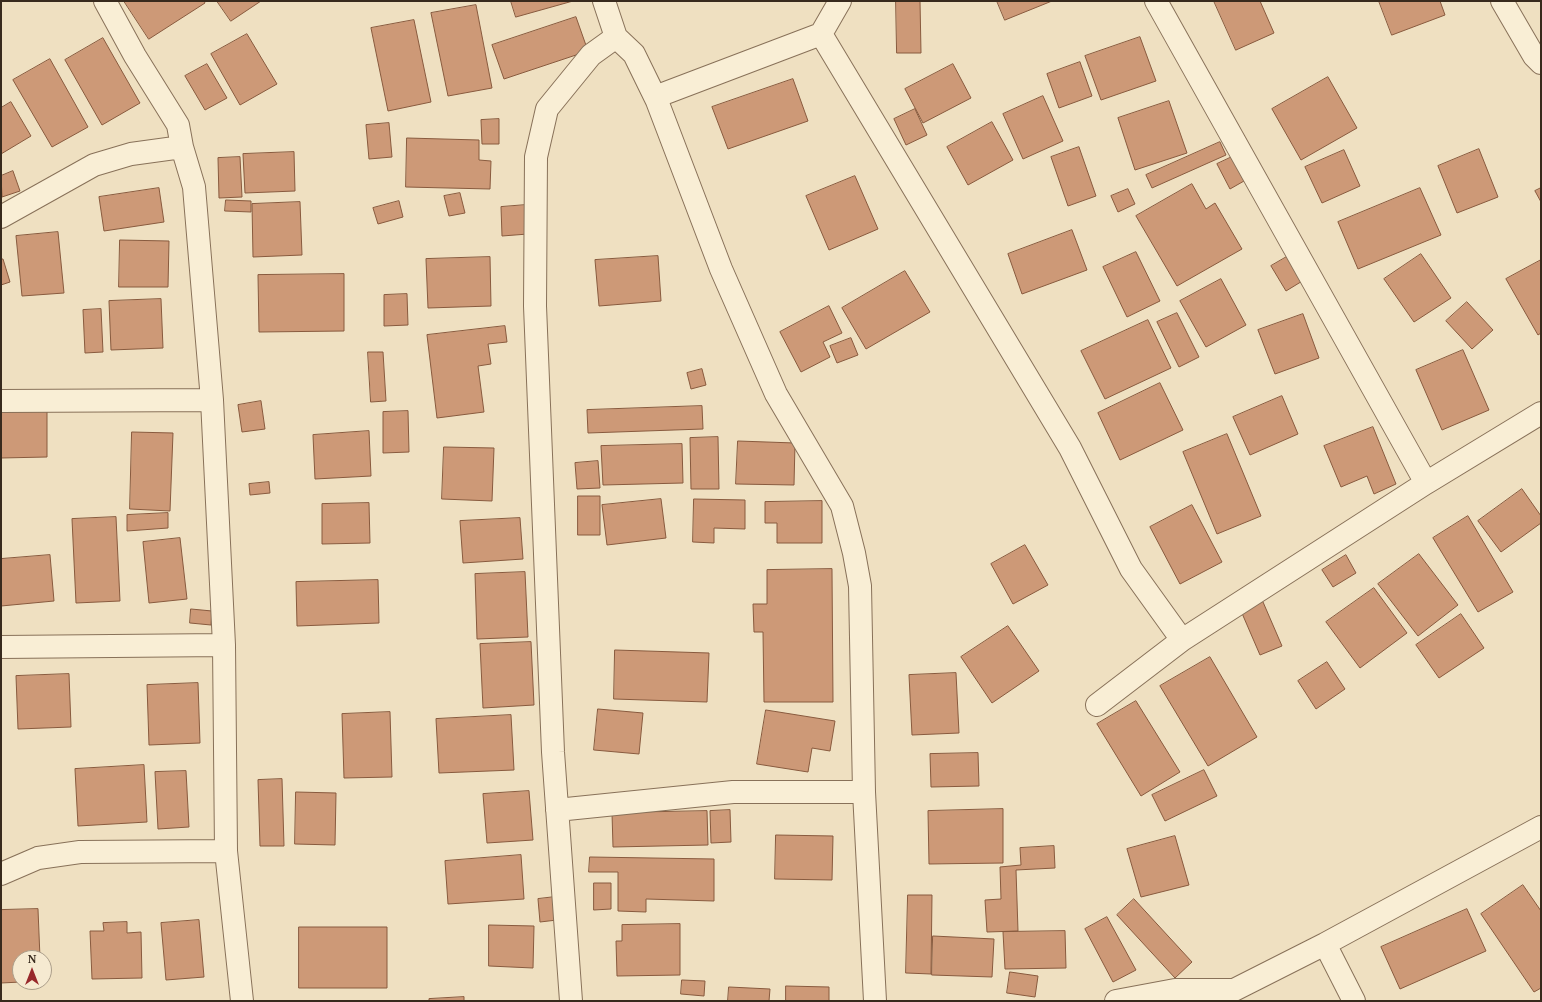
<!DOCTYPE html>
<html>
<head>
<meta charset="utf-8">
<style>
  body { margin:0 }
  #map { position:relative; width:1542px; height:1002px; overflow:hidden; background:#efe0c1; font-family:"Noto Serif",serif }
  canvas { display:block }
  .frame { position:absolute; inset:0; border:2px solid #382a1d; pointer-events:none }
  .north { position:absolute; left:12px; top:950px; width:40px; height:40px; box-sizing:border-box; background:#f6ead1; border:1px solid #aa9d89; border-radius:50%; rotate:0deg; font-size:11px; font-weight:700; line-height:16px; text-align:center; color:#382a1d }
  .north::after { content:''; display:block; margin:auto; width:14px; height:18px; background:#98282b; clip-path:polygon(50% 0,100% 100%,50% 72%,0 100%) }
</style>
</head>
<body>
<div id="map">
<canvas width="1542" height="1002"></canvas>
<div class="frame"></div>
<div class="north">N</div>
</div>
<script>
const ctx = document.querySelector('canvas').getContext('2d');
ctx.lineJoin = 'round';
function paint(path, color) { ctx.fillStyle = color; ctx.fill(path, 'evenodd'); }
function stroke(path, color, width, dash) { ctx.strokeStyle = color; ctx.lineWidth = width; ctx.lineCap = dash ? 'butt' : 'round'; ctx.setLineDash(dash || []); ctx.stroke(path); }
const building = new Path2D(`
  M124,1H204L205,3L149,39Z
  M217,1H261L231,21Z
  M511,1H573L516,17Z
  M896,1H920L921,53H897Z
  M997,1H1052L1005,20Z
  M1214,1H1260L1274,33L1236,50Z
  M1379,1H1440L1445,15L1392,35Z
  M476,5L492,88L448,96L431,13Z
  M576,17L588,51L504,79L492,45Z
  M414,20L431,102L388,111L371,28Z
  M247,34L277,84L240,105L211,54Z
  M1140,37L1156,81L1101,100L1085,56Z
  M103,38L140,103L102,125L65,60Z
  M50,59L88,127L52,147L13,80Z
  M1080,62L1092,96L1059,108L1047,74Z
  M207,64L227,98L205,110L185,76Z
  M953,64L971,98L923,123L905,89Z
  M1328,77L1357,128L1301,160L1272,109Z
  M793,79L808,121L728,149L712,107Z
  M1043,96L1063,141L1023,159L1003,114Z
  M1169,101L1187,153L1135,170L1118,118Z
  M11,102L31,136L1,154V108Z
  M915,109L927,135L906,145L894,119Z
  M499,119V144H482L481,120Z
  M992,122L1013,160L968,185L947,147Z
  M389,123L392,157L369,159L366,125Z
  M407,138L479,140V160L491,161L490,189L406,187Z
  M1220,142L1226,155L1152,188L1146,175Z
  M1079,147L1096,196L1068,206L1051,157Z
  M1479,149L1498,197L1457,213L1438,166Z
  M1344,150L1360,186L1322,203L1305,167Z
  M294,152L295,191L245,193L243,154Z
  M240,157L242,197L219,198L218,158Z
  M1232,157L1244,181L1230,189L1217,164Z
  M13,171L20,191L2,197L1,176Z
  M855,176L878,229L829,250L806,196Z
  M1192,184L1206,209L1215,203L1242,249L1177,286L1136,216Z
  M159,188L164,222L104,231L99,197Z
  M1420,188L1441,235L1358,269L1338,222Z
  M1541,188V202L1535,191Z
  M1128,189L1135,204L1118,212L1111,196Z
  M460,193L465,213L449,216L444,196Z
  M226,200L251,201V212L225,211Z
  M399,201L403,217L378,224L373,208Z
  M300,202L302,255L253,257L252,204Z
  M526,205L528,234L502,236L501,207Z
  M1072,230L1087,270L1022,294L1008,254Z
  M58,232L64,293L22,296L16,236Z
  M120,240L169,241L168,287H119Z
  M1136,252L1160,301L1127,317L1103,267Z
  M1421,254L1451,298L1414,322L1384,279Z
  M1290,255L1304,280L1286,291L1271,266Z
  M658,256L661,301L599,306L595,260Z
  M490,257L491,306L428,308L426,259Z
  M1,259H3L10,282L1,285Z
  M1541,260V333L1538,335L1506,279Z
  M905,271L930,312L866,349L842,308Z
  M344,274V331L259,332L258,275Z
  M1221,279L1246,325L1206,347L1180,301Z
  M407,294L408,325L384,326V295Z
  M161,299L163,348L111,350L109,301Z
  M1467,302L1493,330L1472,349L1446,321Z
  M829,306L842,333L823,342L830,357L801,372L780,332Z
  M101,309L103,352L85,353L83,310Z
  M1177,313L1199,357L1179,367L1157,322Z
  M1303,314L1319,358L1275,374L1258,330Z
  M1148,320L1171,368L1105,399L1081,351Z
  M505,326L507,342L488,344L491,364L478,366L484,412L437,418L427,335Z
  M851,338L858,355L837,363L830,346Z
  M1463,350L1489,410L1442,430L1416,370Z
  M368,352H383L386,401L371,402Z
  M702,369L706,385L691,389L687,373Z
  M1160,383L1183,430L1120,460L1098,413Z
  M1282,396L1298,434L1250,455L1233,417Z
  M261,401L265,429L242,432L238,405Z
  M702,406L703,429L588,433L587,410Z
  M47,410V457L1,458V411Z
  M408,411L409,452L383,453V412Z
  M1373,427L1396,484L1374,494L1367,476L1341,487L1324,446Z
  M369,431L371,476L315,479L313,435Z
  M132,432L173,433L170,511L130,509Z
  M1227,434L1261,516L1217,534L1183,452Z
  M718,437L719,489H691L690,438Z
  M738,441L795,443L794,485L736,484Z
  M682,444L683,483L603,485L601,446Z
  M444,447L494,448L492,501L442,499Z
  M598,461L600,488L577,489L575,463Z
  M269,482L270,493L250,495L249,484Z
  M1522,489L1541,516V523L1501,552L1478,521Z
  M578,496H600V535H578Z
  M661,499L666,538L607,545L602,505Z
  M694,499L745,500V529L714,528V543L693,542Z
  M822,501V543H777V523H765V502Z
  M369,503L370,543L322,544V504Z
  M1192,505L1222,562L1180,584L1150,527Z
  M168,513V528L127,531V515Z
  M1468,516L1513,592L1478,612L1433,538Z
  M116,517L120,601L76,603L72,519Z
  M520,518L523,559L463,563L460,521Z
  M180,538L187,599L149,603L143,542Z
  M1025,545L1048,585L1013,604L991,564Z
  M1419,554L1458,605L1418,636L1378,584Z
  M50,555L54,601L1,606V559Z
  M1346,555L1356,573L1333,587L1322,570Z
  M832,569L833,702H764L763,632H754L753,604H767V570Z
  M525,572L528,637L477,639L475,574Z
  M378,580L379,623L297,626L296,582Z
  M1374,588L1407,633L1360,668L1326,622Z
  M1263,602L1282,646L1260,655L1241,611Z
  M191,609L212,611L211,625L190,623Z
  M1461,614L1484,648L1439,678L1416,645Z
  M1008,626L1039,671L992,703L961,657Z
  M531,642L534,705L483,708L480,644Z
  M615,650L709,653L707,702L614,699Z
  M1210,657L1257,737L1208,766L1160,686Z
  M1327,662L1345,689L1316,709L1298,681Z
  M956,673L959,733L912,735L909,675Z
  M69,674L71,727L18,729L16,676Z
  M198,683L200,743L149,745L147,685Z
  M1136,701L1180,772L1141,796L1097,724Z
  M598,709L643,713L639,754L594,750Z
  M766,710L835,721L830,751L812,748L808,772L757,764Z
  M390,712L392,777L344,778L342,714Z
  M511,715L514,770L439,773L436,719Z
  M978,753L979,786L931,787L930,754Z
  M144,765L147,822L78,826L75,769Z
  M1204,770L1217,796L1165,821L1152,795Z
  M186,771L189,827L158,829L155,772Z
  M282,779L284,846H260L258,780Z
  M529,791L533,840L487,843L483,794Z
  M296,792L336,793L335,845L295,844Z
  M1003,809V863L929,864L928,811Z
  M730,810L731,842L711,843L710,811Z
  M707,811L708,845L613,847L612,813Z
  M776,835L833,836L832,880L775,879Z
  M1175,836L1189,885L1141,897L1127,849Z
  M1054,846L1055,868L1016,870L1018,931L987,932L985,900L1001,899L1000,867L1021,865L1020,848Z
  M521,855L524,899L448,904L445,861Z
  M590,857L714,859V901L646,899V912L618,911V872H589Z
  M594,883H611V909L594,910Z
  M1523,885L1541,911V988L1534,992L1481,914Z
  M908,895H932L931,974L906,973Z
  M555,897L557,920L540,922L538,899Z
  M1134,899L1192,962L1175,978L1117,915Z
  M38,909L40,958H20V982H21L1,983V910Z
  M1467,909L1486,951L1400,989L1381,947Z
  M1107,917L1136,970L1113,982L1085,929Z
  M199,920L204,977L166,980L161,923Z
  M127,922V933L141,932L142,978L92,979L90,931H104L103,923Z
  M680,924V975L617,976L616,941H622V925Z
  M489,925L534,926L533,968L489,966Z
  M299,927H387V988H299Z
  M1065,931L1066,968L1005,969L1003,932Z
  M933,936L994,939L992,977L932,975Z
  M1010,972L1038,976L1035,997L1007,993Z
  M682,980L705,981L704,996L681,994Z
  M786,986L829,987V1001H786Z
  M729,987L770,989L769,1001H728Z
  M464,997V1001H429V999Z`);
paint(building, '#cd9977');
stroke(building, '#885a3e', 1);
const minor = new Path2D(`
  M105,1L135,56L178,125L182,147
  M604,1L616,37L634,54L657,101L721,269L776,394L842,506L854,553L860,586L864,792L875,1001
  M1156,1L1426,483L1541,413
  M1502,1L1534,56L1541,63
  M821,34L1070,448L1131,569L1182,640L1097,705
  M655,97L821,34L840,1
  M1,217L94,165L131,154L182,147L194,187L212,400L224,645L226,851L242,1001
  M1,401L212,400
  M1182,640L1426,483
  M1,647L224,645
  M557,810L733,792H864
  M1,874L38,858L80,852L226,851
  M1325,944L1354,1001
  M571,1001L553,752L535,306L536,157L547,109L591,55L616,37
  M1116,1001L1175,990H1234L1325,944L1541,827`);
stroke(minor, '#887159', 24);
stroke(minor, '#f9eed5', 22);
</script>
</body>
</html>
